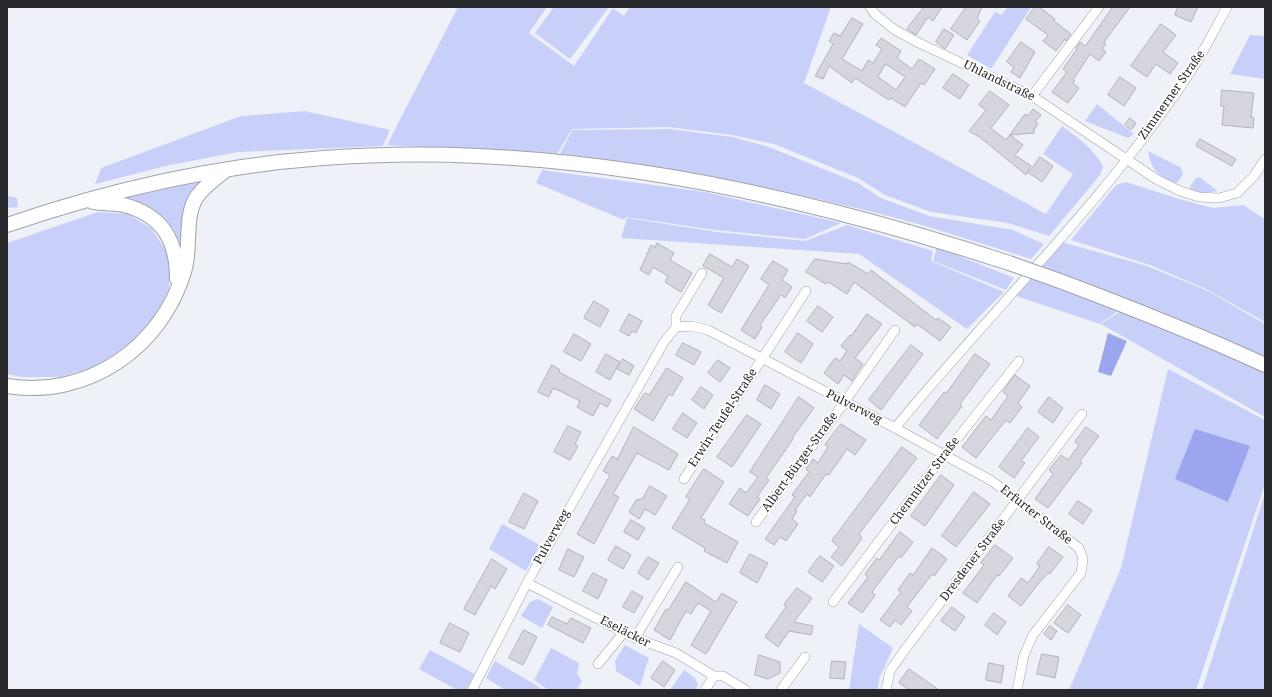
<!DOCTYPE html>
<html>
<head>
<meta charset="utf-8">
<style>
  body { margin:0 }
  #map { position:relative; width:1272px; height:697px; overflow:hidden; background:#eff1f9; font-family:"Noto Serif",serif }
  canvas { display:block }
  .frame { position:absolute; inset:0; border:8px solid #28292c; pointer-events:none }
</style>
</head>
<body>
<div id="map">
<canvas width="1272" height="697"></canvas>
<div class="frame"></div>
</div>
<script>
const ctx = document.querySelector('canvas').getContext('2d');
ctx.lineJoin = 'round';
function paint(path, color) { ctx.fillStyle = color; ctx.fill(path, 'evenodd'); }
function stroke(path, color, width, dash) { ctx.strokeStyle = color; ctx.lineWidth = width; ctx.lineCap = dash ? 'butt' : 'round'; ctx.setLineDash(dash || []); ctx.stroke(path); }
function write(font, color, halo, rows, align = 'center') {
  ctx.font = font + ' "Noto Serif",serif'; ctx.lineWidth = 4; ctx.setLineDash([]); ctx.textBaseline = 'middle'; ctx.strokeStyle = halo; ctx.fillStyle = color; for (const [text, x, y, turn = 0] of rows) {
    ctx.save(); ctx.translate(x, y); ctx.rotate((+turn || 0) * Math.PI / 180); ctx.textAlign = isNaN(turn) ? turn : align; if (halo) ctx.strokeText(text, 0, 0); ctx.fillText(text, 0, 0); ctx.restore();
  }
}
paint(new Path2D(`
  M458,7H547L529,33L574,66L613,8L624,16L630,7H831L804,83L1046,214L1073,174L1043,154L1062,126C1079,138 1092,148 1103,166L1100,175L1049,236L1008,223L931,212L885,195L858,178L774,144L732,135L669,127L572,129L557,154L387,145Z
  M554,7H609L570,59L535,33Z
  M1007,7H1031L991,69L967,55L995,12L1002,15Z
  M1250,35L1265,36V79L1230,74Z
  M1097,104L1134,134L1128,138L1085,121Z
  M305,111L390,130L383,146L238,152L170,165L95,184L101,168L241,116Z
  M669,129L733,137L769,147L858,183L881,198L929,216L1013,230L1044,244L1031,259C975,242 918,222 860,209C761,185 661,167 560,154L572,130Z
  M1148,151L1180,167L1183,174L1178,182L1172,184C1158,175 1150,168 1148,151Z
  M542,170L705,192L841,223L805,239L715,230L626,217L624,220L536,183Z
  M1199,177L1218,191L1198,194L1191,191L1190,187L1195,179Z
  M203,181L183,254C169,219 161,211 124,198Z
  M1126,182L1179,199L1213,208L1243,205L1265,219V322L1206,289L1150,265L1071,240L1116,185Z
  M7,196L17,198L18,207L7,208Z
  M98,212L128,214L151,228L170,257L169,289L155,318L130,343L96,367L61,377H22L7,374V243Z
  M627,218L717,232L805,241L847,225L933,251L931,261L1004,292L967,329L859,254L621,238Z
  M1062,242L1147,266L1208,291L1265,324V365L1038,270Z
  M937,247L1014,278L1006,290L933,261Z
  M1033,275L1122,308L1100,324L1016,296Z
  M1124,309L1265,370V417L1101,324Z
  M1168,369L1265,420V484L1196,690H1069L1121,568Z
  M1265,493V690H1202Z
  M502,524L540,545L526,571L489,549Z
  M538,599L553,607L542,628L521,616L530,602Z
  M859,624L893,648L879,679L878,690H849Z
  M625,645L649,658L640,686L616,671L615,661Z
  M551,648L579,663L577,674L582,681L577,690H548L534,680Z
  M430,650L475,674L466,690H457L419,669Z
  M495,661L541,688L540,690H505L486,678Z
  M684,670L695,678L698,685L696,690H670Z`), '#c8d0fa');
paint(new Path2D(`
  M1108,333L1127,341L1111,376L1098,372Z
  M1195,429L1250,446L1228,502L1175,479Z`), '#9ba6ef');
const building = new Path2D(`
  M924,7H942L933,21L928,17L916,35L907,29Z
  M966,7H982L977,18L980,21L967,40L951,29Z
  M1035,7H1039L1055,19L1054,21L1071,34L1066,41L1065,39L1056,51L1043,41L1048,35L1026,19Z
  M1113,7H1130L1104,42L1106,44L1102,49L1106,52L1099,61L1090,54L1073,80L1075,81L1073,83L1079,88L1068,103L1052,92L1067,72L1063,69L1077,49L1076,48L1080,42L1085,46Z
  M1178,7H1198L1191,22L1175,15Z
  M852,18L863,24L842,59L862,71L868,60L873,63L882,49L876,45L881,38L901,51L897,58L912,69L919,59L935,69L924,85L921,83L905,107L891,98L889,100L855,78L852,83L829,66L823,79L815,76L833,44L829,41L834,33L840,36ZM886,64L905,77L896,90L878,77Z
  M1161,24L1176,35L1163,52L1178,63L1170,74L1156,64L1147,77L1131,66Z
  M944,29L954,35L945,49L936,42Z
  M1021,42L1035,52L1020,78L1011,72L1014,67L1007,62Z
  M953,74L969,85L960,99L943,88Z
  M1120,77L1136,88L1124,106L1108,95Z
  M1222,90L1254,93L1251,117L1254,118L1253,128L1222,125L1224,106H1221Z
  M990,91L1009,105L991,128L1006,140L1025,114L1028,116L1033,109L1041,115L1035,122L1038,124L1034,129V133L1010,135L1023,145L1015,155L1031,166L1026,175L981,138L969,131L986,110L979,105Z
  M1130,118L1136,123L1131,130L1125,125Z
  M1200,139L1236,159L1232,166L1196,146Z
  M1040,157L1053,166L1042,182L1029,173Z
  M657,243L674,253L670,260L692,273L681,292L665,282L668,276L653,267L649,275L640,270L651,245L655,247Z
  M710,254L732,267L737,259L749,266L721,313L708,305L724,278L703,266Z
  M815,259L847,264L848,262L868,274L871,270L936,320L938,318L951,327L940,341L917,324L915,327L854,282L847,294L828,282L826,284L806,272Z
  M773,261L788,270L782,280L792,287L785,298L781,295L760,325L762,327L755,339L741,330L769,285L761,279Z
  M594,301L609,310L600,327L584,318Z
  M818,306L833,317L822,332L807,321Z
  M629,314L642,321L636,333L632,331L629,336L620,331Z
  M867,314L882,324L855,358L863,364L852,381L844,375L838,384L824,373L835,358L840,361L847,351L841,346L850,335L851,336Z
  M798,333L813,344L801,363L785,352Z
  M574,334L591,344L581,361L564,352Z
  M683,343L701,352L694,365L676,355Z
  M911,345L923,354L881,410L869,400Z
  M606,354L620,362L610,380L596,372Z
  M975,354L990,364L960,404L962,406L937,439L919,425L944,392L946,393Z
  M623,359L634,366L629,375L617,369Z
  M718,360L730,368L720,382L708,373Z
  M552,365L560,370L559,372L611,400L607,407L600,403L593,416L577,407L580,401L562,392L553,388L549,397L538,392Z
  M667,368L683,378L672,396L669,394L653,421L634,409L645,393L649,395Z
  M1015,375L1030,386L1018,403L1022,407L1010,423L1006,420L976,458L962,447L986,416L991,420L1008,396L1003,392Z
  M765,385L780,394L771,409L757,400Z
  M701,387L713,395L704,409L692,400Z
  M799,397L814,408L792,438L793,439L766,478L769,480L757,497L760,499L748,516L729,504L740,488L746,493L758,477L750,472Z
  M1049,397L1063,408L1053,423L1038,412Z
  M683,413L697,423L687,438L673,429Z
  M747,415L761,424L732,467L717,457Z
  M841,424L866,440L855,455L847,449L829,475L826,474L810,497L807,494L795,510L797,511L792,519L798,524L786,541L780,537L774,545L765,539L795,497L792,495L809,472L806,469L813,459L818,463L828,447L825,445Z
  M568,426L581,432L575,444L578,446L570,460L554,452Z
  M634,427L678,454L669,470L637,453L613,494L619,497L594,544L577,534L610,475L603,471L612,456L617,459Z
  M1086,427L1099,436L1080,461L1082,463L1048,508L1035,499L1053,474L1049,470L1061,455L1068,460L1079,445L1075,442Z
  M1028,428L1039,437L1021,461L1025,463L1014,478L999,467Z
  M902,447L917,458L859,534L862,538L842,566L831,557L839,547L832,541Z
  M704,469L724,482L701,518L705,520L704,523L738,542L727,563L704,551L705,548L672,528L690,499L686,497Z
  M941,475L954,485L925,526L911,516Z
  M650,486L667,496L655,515L645,509L639,519L629,512L636,500L642,499Z
  M974,492L990,504L956,547L942,536Z
  M524,493L538,501L524,529L509,522Z
  M1078,501L1092,510L1083,524L1069,514Z
  M631,520L645,528L638,540L624,532Z
  M900,532L913,542L901,558L899,556L872,592L875,595L862,613L848,603L868,577L865,574L877,558L879,560Z
  M995,545L1013,558L999,576L997,575L977,603L963,593L984,565L981,563Z
  M616,546L631,555L623,569L608,560Z
  M1049,547L1063,557L1050,574L1048,573L1039,583L1021,606L1008,596L1021,578L1028,583L1040,566L1037,564Z
  M932,548L947,559L934,576L932,574L907,607L912,611L901,625L895,620L890,627L880,620L901,592L898,590L910,573L913,575Z
  M568,549L584,557L574,577L559,570Z
  M750,554L768,563L757,583L740,573Z
  M820,556L834,566L822,582L808,572Z
  M648,557L659,563L648,580L638,573Z
  M492,559L507,569L495,589L491,586L475,615L464,609Z
  M593,573L607,580L598,599L583,591Z
  M686,582L716,602L722,593L737,602L706,654L691,645L711,611L698,603L691,614L686,611L670,640L654,630L666,609L668,610Z
  M797,588L812,598L794,622L813,626L811,635L789,631L778,647L765,637L786,607L784,605Z
  M632,591L643,597L634,613L623,607Z
  M1068,605L1081,615L1068,633L1054,623Z
  M952,607L965,617L955,631L941,621Z
  M994,613L1006,622L997,635L985,625Z
  M552,617L567,624L571,618L591,628L583,643L548,625Z
  M450,623L469,633L460,652L440,643Z
  M1050,626L1057,631L1051,640L1044,634Z
  M524,630L537,637L523,665L509,658Z
  M1042,654L1059,657L1055,678L1037,674Z
  M759,655L780,662V673L768,679L755,675Z
  M663,661L675,670L664,687L651,678Z
  M832,661L846,662L844,679L830,678Z
  M989,663L1004,666L1001,683L986,680Z
  M909,669L939,690H909L899,683Z`);
paint(building, '#d5d6de');
stroke(building, '#b0b2b9', 1);
const street = new Path2D(`
  M870,7L875,14L895,30L919,43L1032,96L1156,179L1180,191L1199,197L1219,198L1237,193L1254,176L1265,159
  M1032,96L1099,7
  M676,327V316L702,273
  M895,428C990,312 1099,207 1183,83C1200,59 1213,33 1227,7
  M684,479L806,291
  M756,522L844,403L895,330
  M527,583L635,638L676,653L714,676H723L746,690
  M833,602L944,455L1019,361
  M635,638L678,567
  M598,664L624,632
  M472,690L527,583L664,342L676,327L691,326L708,330L895,428L992,481L1079,548L1083,559L1081,573L1033,635L1024,655L1017,690
  M705,690L714,676
  M781,690L805,657
  M886,690L890,671L904,651L1082,414`);
const primary = new Path2D(`
  M93,202C103,204 114,203 124,205C162,215 177,240 177,279
  M7,225C109,190 215,166 323,158C555,140 789,191 1009,263
  M1060,281C1129,307 1198,334 1265,365
  M7,386C87,399 161,348 184,272C192,248 183,215 198,195C206,185 216,178 226,170`);
stroke(street, '#a0a2a9', 10);
stroke(primary, '#a0a2a9', 16);
stroke(street, '#fff', 9);
stroke(primary, '#fff', 14);
const primaryBridge = new Path2D(`
  M1009,263L1060,281`);
stroke(primaryBridge, '#a0a2a9', 16, []);
stroke(primaryBridge, '#fff', 14);
write('12px', '#28292c', '#fff', [
  ["Uhlandstraße",999,81,26],
  ["Zimmerner Straße",1172,95,-55],
  ["Pulverweg",854,407,27],
  ["Erwin-Teufel-Straße",723,418,-57],
  ["Albert-Bürger-Straße",800,462,-54],
  ["Chemnitzer Straße",925,481,-53],
  ["Erfurter Straße",1036,515,38],
  ["Pulverweg",552,537,-61],
  ["Dresdener Straße",973,560,-53],
  ["Eseläcker",625,632,27]
]);
</script>
</body>
</html>
